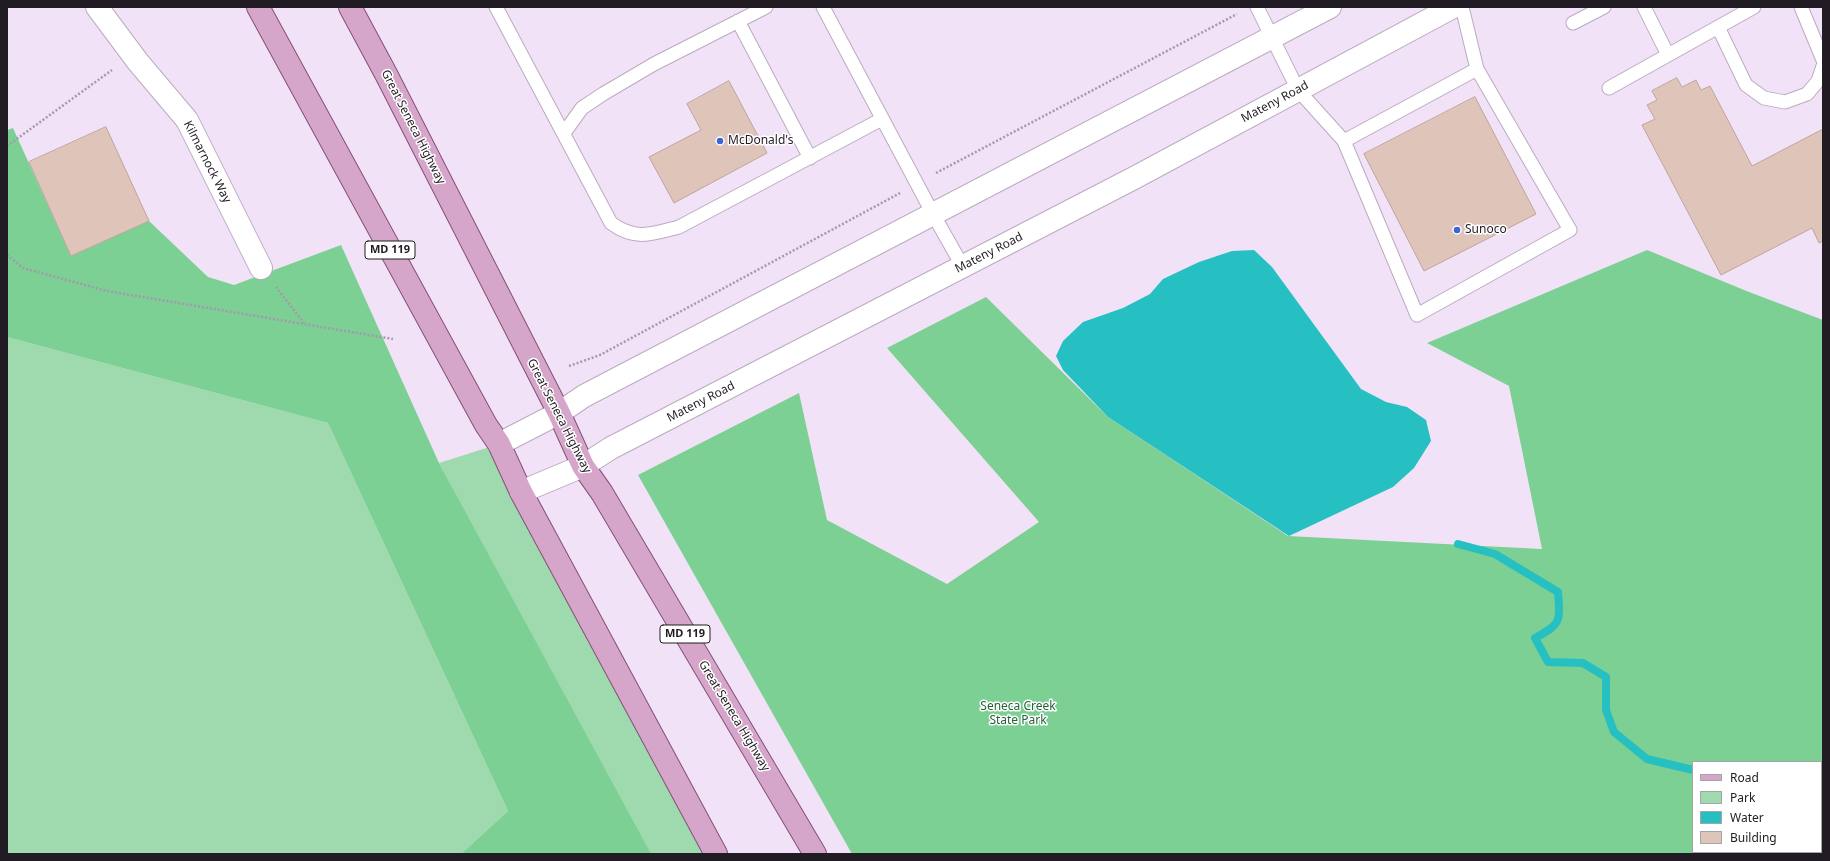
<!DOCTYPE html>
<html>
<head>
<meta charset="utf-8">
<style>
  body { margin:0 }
  #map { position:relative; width:1830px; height:861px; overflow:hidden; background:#f2e2f7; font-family:"Noto Sans",sans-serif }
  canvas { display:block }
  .frame { position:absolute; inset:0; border:8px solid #211b23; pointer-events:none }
  .legend { position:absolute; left:1692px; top:761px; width:130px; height:92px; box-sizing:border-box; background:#fff; border:1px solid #a6a4a7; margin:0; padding:5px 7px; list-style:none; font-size:12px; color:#211b23 }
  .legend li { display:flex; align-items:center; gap:8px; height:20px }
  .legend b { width:20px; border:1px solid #a6a4a7 }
</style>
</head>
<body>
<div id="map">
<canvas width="1830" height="861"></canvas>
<div class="frame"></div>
<ul class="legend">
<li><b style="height:5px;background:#d6a6ca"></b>Road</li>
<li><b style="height:11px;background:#9edaad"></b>Park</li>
<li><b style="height:11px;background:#26bfc2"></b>Water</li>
<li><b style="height:11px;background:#dfc4ba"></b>Building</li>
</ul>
</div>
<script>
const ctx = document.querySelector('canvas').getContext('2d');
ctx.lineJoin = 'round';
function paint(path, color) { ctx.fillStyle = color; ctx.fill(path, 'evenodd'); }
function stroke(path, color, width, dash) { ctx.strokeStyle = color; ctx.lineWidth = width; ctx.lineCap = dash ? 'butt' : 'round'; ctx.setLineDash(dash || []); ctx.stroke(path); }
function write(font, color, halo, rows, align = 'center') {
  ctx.font = font + ' "Noto Sans",sans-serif'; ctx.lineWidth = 3; ctx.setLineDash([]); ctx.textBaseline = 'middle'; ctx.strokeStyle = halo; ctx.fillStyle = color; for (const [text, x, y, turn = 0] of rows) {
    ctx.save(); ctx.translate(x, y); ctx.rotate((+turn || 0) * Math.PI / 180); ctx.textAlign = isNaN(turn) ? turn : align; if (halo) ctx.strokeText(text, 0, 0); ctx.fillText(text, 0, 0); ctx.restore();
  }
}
paint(new Path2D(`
  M7,337L328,423L508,811L461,854H7Z
  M499,444L729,854H649L439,463Z`), '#9edaad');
paint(new Path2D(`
  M13,128L71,256L149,221L208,277L234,285L341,245L439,463L651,854H461L508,811L328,423L7,337V130Z
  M1647,250L1749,292L1823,320V854H852L638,475L799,393L827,520L947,584L1039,522L887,348L986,297L1108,417L1288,536L1542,549L1509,386L1427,343ZM1693,762H1821V852H1693Z`), '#7cd094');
paint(new Path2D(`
  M1254,250L1272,267L1361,389L1386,402L1407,407L1426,420L1431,441L1414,468L1393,487L1289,536L1108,417L1063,370L1056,356L1063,341L1083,322L1123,308L1150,294L1163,279L1199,262L1232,251Z`), '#26bfc2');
stroke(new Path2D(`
  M1458,544L1495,554L1558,592C1560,621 1562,624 1535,638L1548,662L1583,663L1606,677V710L1614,732L1647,759L1693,770
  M1814,852L1823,854`), '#26bfc2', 8);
const building = new Path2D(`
  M1677,78L1682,87L1696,80L1701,90L1710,86L1752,166L1823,129V241L1819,243L1812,228L1721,275L1642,125L1655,119L1647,105L1657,100L1652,91Z
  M729,81L767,153L674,203L649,157L701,130L687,104Z
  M1475,97L1536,214L1424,271L1364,154Z
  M106,127L149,221L71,256L29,162Z`);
paint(building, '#dfc4ba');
stroke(building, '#bea49b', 1);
const service = new Path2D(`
  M496,7L611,223C635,241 653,234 679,227L882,119
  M823,7L933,214L963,267
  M1257,7L1298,90L1344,141L1477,69L1462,7
  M1644,7L1668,55
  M1801,7L1823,60
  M738,21L810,158
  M1573,23L1604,7
  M1718,27L1746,85L1764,98L1785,102L1807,94L1818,81L1823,66
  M1609,88L1754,7
  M564,133L582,108L603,94L654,64L766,7
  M1344,141L1417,315L1570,230L1477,69`);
const minor = new Path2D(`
  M97,7L138,62L187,120L261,268`);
const tertiary = new Path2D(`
  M499,444L559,413L584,396L1330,7
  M521,492L583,466L611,448L1134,178L1453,7`);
const primary = new Path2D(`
  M258,7L486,425L499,444L521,492L716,854
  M350,7L386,74L559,413L583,466L602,493L815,854`);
stroke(service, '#baabbf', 15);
stroke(minor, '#baabbf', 24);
stroke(tertiary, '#baabbf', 24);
stroke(primary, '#854f78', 24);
stroke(new Path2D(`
  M7,146L112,70
  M936,173L1237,14
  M7,255L23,268L107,291L393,339
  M276,287L304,323
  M569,366L600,355L900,193`), '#a599a9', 2.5, [2, 2]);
stroke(service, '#fff', 13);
stroke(minor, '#fff', 22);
stroke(tertiary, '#fff', 22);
stroke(primary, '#d6a6ca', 22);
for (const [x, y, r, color] of [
  [720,141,4,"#3e64d6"],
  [1457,230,4,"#3e64d6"]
]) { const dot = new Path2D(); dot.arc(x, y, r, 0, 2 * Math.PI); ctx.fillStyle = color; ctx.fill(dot); stroke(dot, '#fff', 1.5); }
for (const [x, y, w] of [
  [390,250,50],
  [685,634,50]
]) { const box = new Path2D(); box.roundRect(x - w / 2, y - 9, w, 18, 3); ctx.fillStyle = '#fff'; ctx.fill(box); stroke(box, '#211b23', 1); }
write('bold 11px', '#211b23', null, [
  ["MD 119",390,250],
  ["MD 119",685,634]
]);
write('12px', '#211b23', '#fff', [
  ["Mateny Road",1275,102,-28],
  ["Great Seneca Highway",413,127,63],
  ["Kilmarnock Way",207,162,63],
  ["Mateny Road",989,253,-27],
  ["Mateny Road",701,402,-27],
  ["Great Seneca Highway",559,416,63],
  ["Great Seneca Highway",734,716,59]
]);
write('12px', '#211b23', '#fff', [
  ["McDonald's",728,141],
  ["Sunoco",1465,230]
], 'left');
write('12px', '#26613a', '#fff', [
  ["Seneca Creek",1018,707],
  ["State Park",1018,721]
]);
</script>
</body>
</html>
